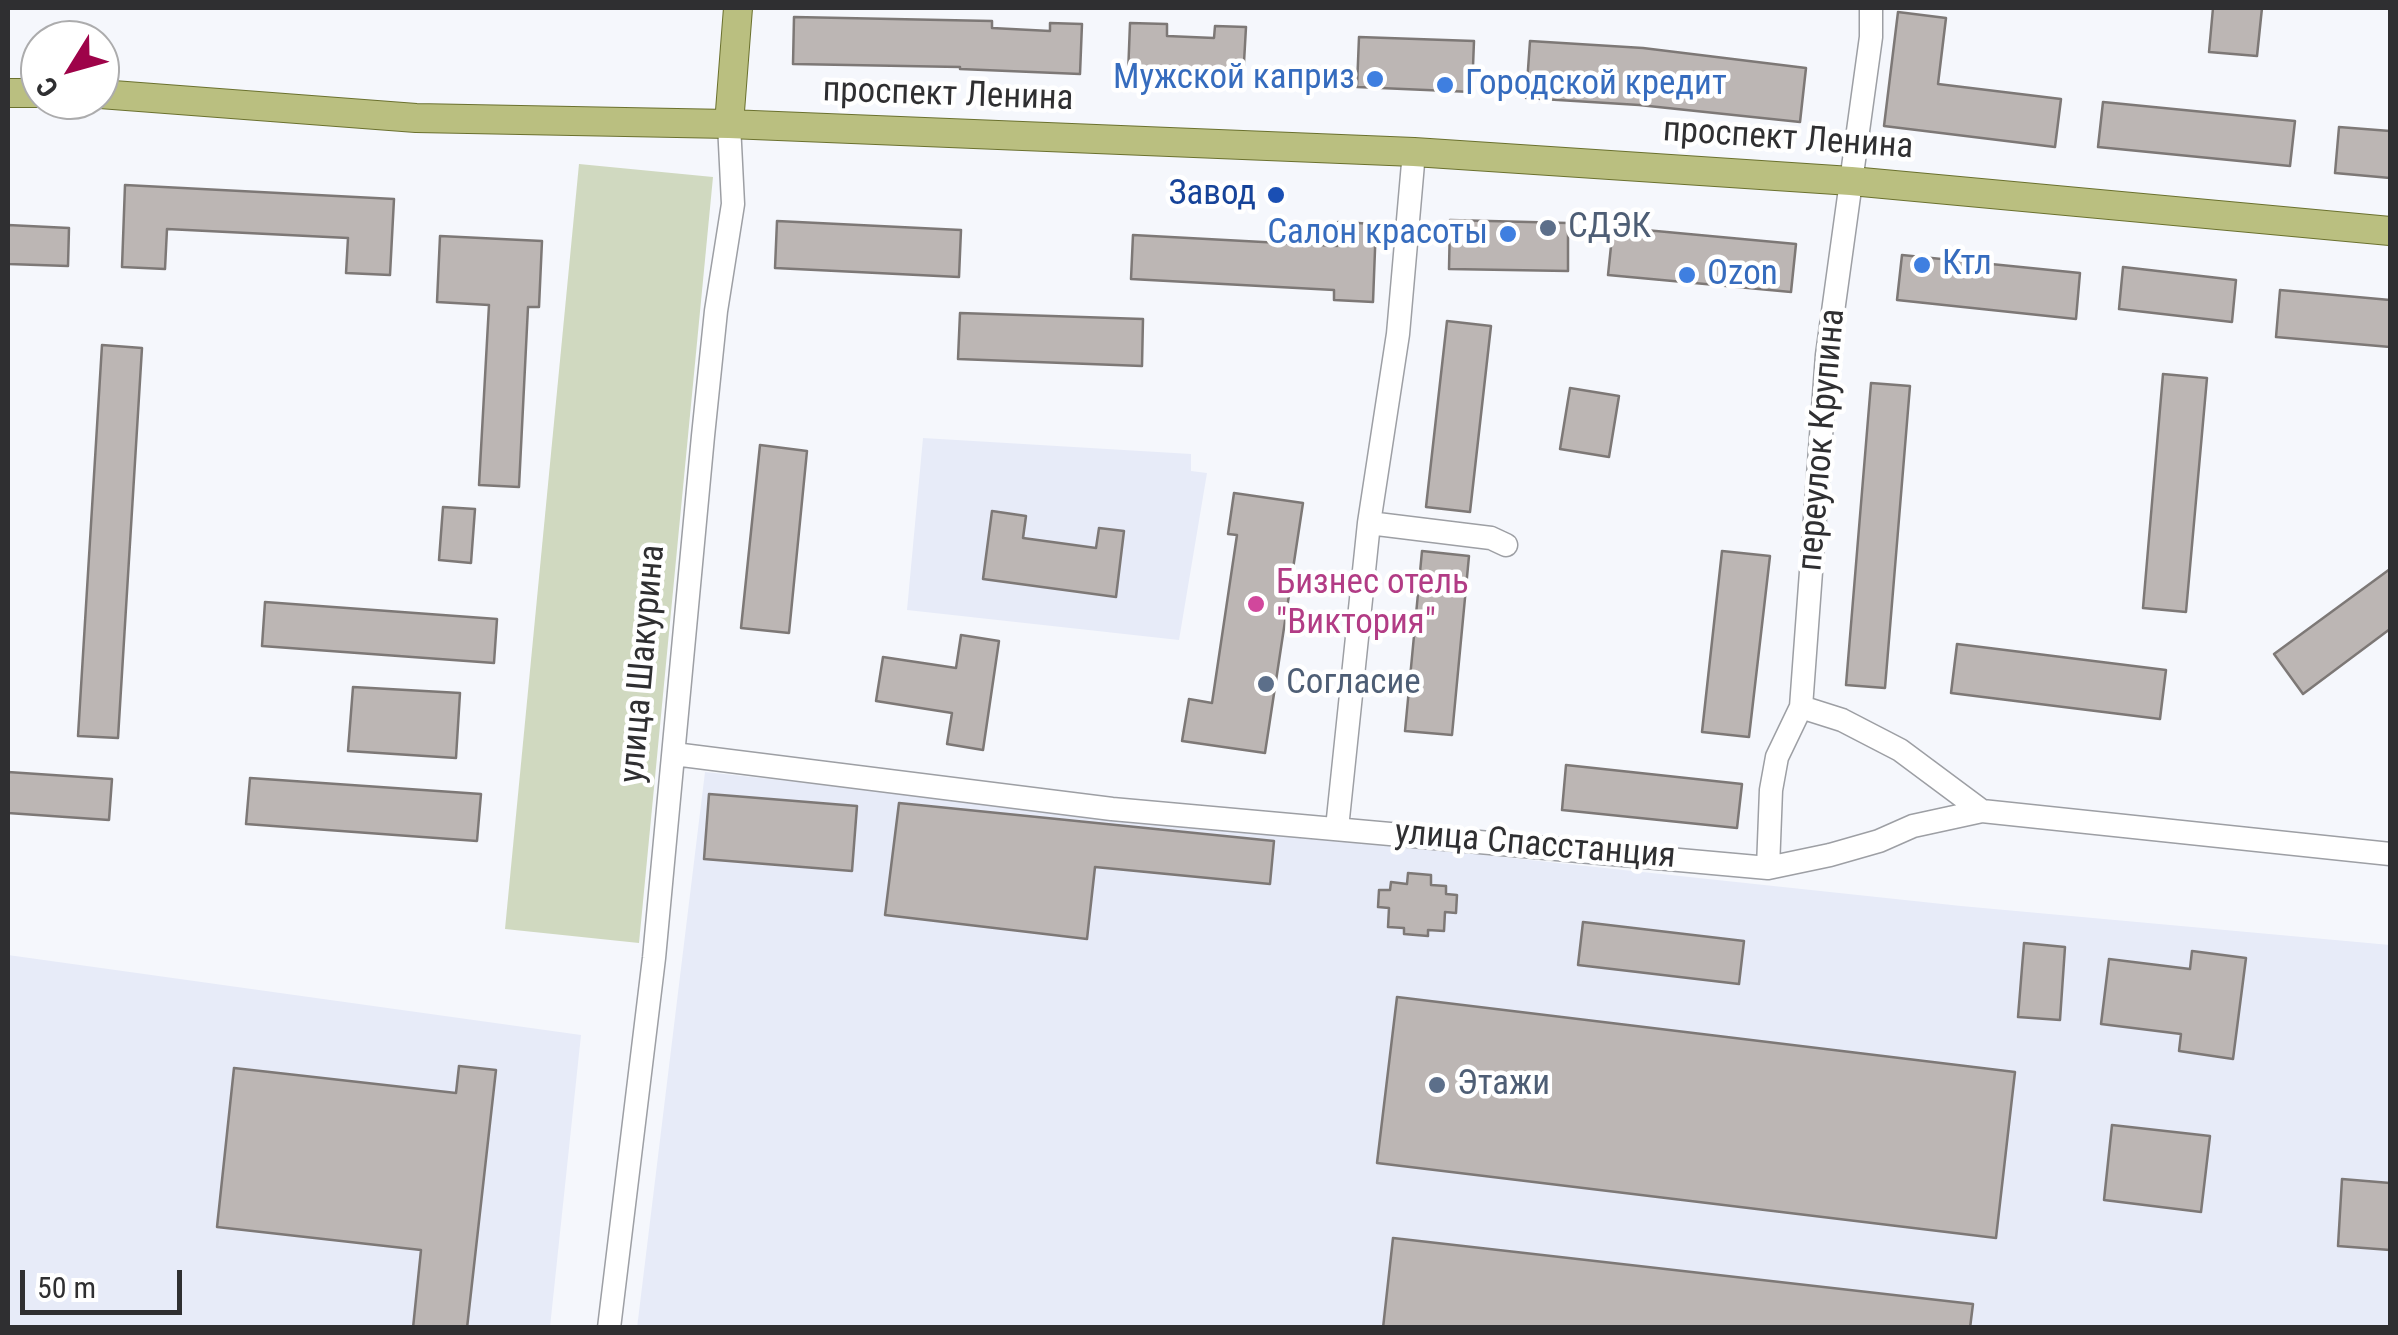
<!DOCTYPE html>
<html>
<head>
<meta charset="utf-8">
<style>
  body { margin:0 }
  #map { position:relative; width:2398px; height:1335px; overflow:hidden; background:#f5f7fc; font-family:"Roboto Condensed",sans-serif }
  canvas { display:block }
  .frame { position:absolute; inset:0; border:10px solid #2f2f31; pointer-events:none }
  .north { position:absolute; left:20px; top:20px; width:100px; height:100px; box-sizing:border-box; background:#fff; border:2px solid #acacad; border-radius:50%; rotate:233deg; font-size:28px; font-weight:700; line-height:40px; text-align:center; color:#2f2f31 }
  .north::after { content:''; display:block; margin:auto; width:35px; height:45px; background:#9e0349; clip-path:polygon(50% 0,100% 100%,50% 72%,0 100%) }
  .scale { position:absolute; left:20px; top:1270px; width:162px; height:45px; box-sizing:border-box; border:5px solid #2f2f31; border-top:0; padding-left:12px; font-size:30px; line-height:35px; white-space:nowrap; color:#2f2f31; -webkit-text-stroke:8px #fff; paint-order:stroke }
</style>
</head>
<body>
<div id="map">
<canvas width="2398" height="1335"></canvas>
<div class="frame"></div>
<div class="north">С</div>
<div class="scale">50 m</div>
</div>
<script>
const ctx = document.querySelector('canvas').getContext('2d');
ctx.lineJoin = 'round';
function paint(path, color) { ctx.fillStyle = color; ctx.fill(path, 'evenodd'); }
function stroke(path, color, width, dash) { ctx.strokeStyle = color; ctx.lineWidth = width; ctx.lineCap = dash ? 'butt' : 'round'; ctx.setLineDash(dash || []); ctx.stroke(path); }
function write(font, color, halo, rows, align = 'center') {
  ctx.font = font + ' "Roboto Condensed",sans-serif'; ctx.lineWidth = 9; ctx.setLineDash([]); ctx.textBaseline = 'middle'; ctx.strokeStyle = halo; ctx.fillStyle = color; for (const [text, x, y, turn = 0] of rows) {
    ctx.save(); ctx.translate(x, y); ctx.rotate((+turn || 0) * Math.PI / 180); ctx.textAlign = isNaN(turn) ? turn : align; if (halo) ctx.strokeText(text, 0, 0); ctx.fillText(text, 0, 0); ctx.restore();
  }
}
paint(new Path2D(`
  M923,438L1191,454V471L1207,473L1179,640L907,610Z
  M705,772L1961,906L2390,945V1327L637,1328Z
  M8,955L581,1035L550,1327L8,1328Z`), '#e7ebf8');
paint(new Path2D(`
  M579,164L713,177L639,943L505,929Z`), '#d0d9c0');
const building = new Path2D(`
  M2213,8H2262L2257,56L2209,52Z
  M1898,12L1946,18L1938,84L2061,99L2055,147L1884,126Z
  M794,17L992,21V28L1050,31V23L1082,24L1080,74L960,69V67L793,64Z
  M1130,23L1167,24V36L1214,38L1215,26L1246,27L1243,80L1128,75Z
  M1359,37L1474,41L1472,92L1357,87Z
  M1530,41L1643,48L1806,68L1800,122L1639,105L1526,98Z
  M2103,102L2295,121L2290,166L2098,147Z
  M2339,127L2390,131V178L2335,173Z
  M125,185L394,199L390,275L346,273L348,238L167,229L165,269L122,267Z
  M1450,220L1568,223V271L1449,269Z
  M777,221L961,230L959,277L775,268Z
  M1338,222L1376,224L1373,302L1334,300V290L1131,279L1133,235L1337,246Z
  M8,225L69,228L68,266L8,264Z
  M1613,227L1796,244L1791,292L1608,275Z
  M440,236L542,241L539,307H528L519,487L479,485L489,305L437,302Z
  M1902,255L2080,273L2076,319L1897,300Z
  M2123,267L2236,280L2232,322L2119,309Z
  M2280,290L2390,300V347L2276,337Z
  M960,313L1143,319L1142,366L958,359Z
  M1447,321L1491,326L1470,512L1426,507Z
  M102,345L142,348L118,738L78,736Z
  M2163,374L2207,378L2186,612L2143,608Z
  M1871,383L1910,386L1885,688L1846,685Z
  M1570,388L1619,396L1609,457L1560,449Z
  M760,445L807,451L789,633L741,628Z
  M1234,493L1303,503L1265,753L1182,741L1189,699L1212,703L1237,535L1228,534Z
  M443,507L475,509L471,563L439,560Z
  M992,511L1026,516L1023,538L1096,548L1099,528L1124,531L1116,597L983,579Z
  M1422,551L1469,556L1452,735L1405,731Z
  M1722,551L1770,556L1749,737L1702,732Z
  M2390,569V629L2303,694L2274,654Z
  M265,602L497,619L494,663L262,646Z
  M961,635L999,641L983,750L947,744L952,713L876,701L883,657L956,668Z
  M1957,644L2166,670L2160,719L1951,693Z
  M353,687L460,693L456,758L348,751Z
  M1566,765L1742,784L1737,828L1562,810Z
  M8,772L112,779L109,820L8,813Z
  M250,778L481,794L477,841L246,824Z
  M709,794L857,806L852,871L704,859Z
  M899,803L1274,841L1270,884L1095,867L1087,939L885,915Z
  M1408,873L1431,875V885L1446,886V894L1457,895L1456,913L1445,912L1444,931L1428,930V936L1404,934V928L1388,927L1389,908L1378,907L1379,890H1390L1391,882L1407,884Z
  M1583,922L1744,941L1739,984L1578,965Z
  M2024,943L2065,947L2060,1020L2018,1017Z
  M2192,951L2246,958L2233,1059L2179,1051L2181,1034L2101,1024L2109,959L2190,969Z
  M1397,997L2015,1072L1996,1238L1377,1163Z
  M459,1066L496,1070L467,1328H413L421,1250L217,1227L234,1068L456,1093Z
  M2112,1125L2210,1136L2201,1212L2104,1200Z
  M2342,1179L2390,1183V1250L2338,1246Z
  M1393,1238L1973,1304L1970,1328H1383Z`);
paint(building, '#bcb6b4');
stroke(building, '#7d7876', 2.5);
const minor = new Path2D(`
  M1369,523L1491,538L1506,545
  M1801,707L1842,720L1900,750L1982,811
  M674,754L1112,809L1768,868L1830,855L1879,841L1913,826L1982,811L2390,854
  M1337,828L1369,523L1398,334L1414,152
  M1768,868L1771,790L1777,757L1801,707L1827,355L1871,37V8
  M609,1328L654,958L703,436L716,311L733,204L729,124`);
const major = new Path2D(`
  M8,93H40
  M100,94L416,118L729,124L1414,152L1851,181L2390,231
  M729,124L738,8`);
stroke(minor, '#9d9fa4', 25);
stroke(major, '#6b712e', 30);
stroke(minor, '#fff', 22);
stroke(major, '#babf80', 28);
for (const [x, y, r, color] of [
  [1375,79,10,"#3f7fe0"],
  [1445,85,10,"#3f7fe0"],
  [1276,195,10,"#1a4fb4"],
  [1548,228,10,"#5c6f8a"],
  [1508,234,10,"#3f7fe0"],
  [1922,265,10,"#3f7fe0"],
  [1687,275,10,"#3f7fe0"],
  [1256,604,10,"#d1479c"],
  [1266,684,10,"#5c6f8a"],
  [1437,1085,10,"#5c6f8a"]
]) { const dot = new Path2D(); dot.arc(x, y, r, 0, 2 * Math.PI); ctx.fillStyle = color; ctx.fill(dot); stroke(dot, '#fff', 4); }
write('35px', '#366cbe', '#fff', [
  ["Мужской каприз",1355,79,"right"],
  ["Городской кредит",1465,85],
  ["Салон красоты",1488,234,"right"],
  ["Ктл",1942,265],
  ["Ozon",1707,275]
], 'left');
write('35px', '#2f2f31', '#fff', [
  ["проспект Ленина",948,96,2],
  ["проспект Ленина",1788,140,4],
  ["переулок Крупина",1823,440,-85],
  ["улица Шакурина",644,664,-85],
  ["улица Спасстанция",1535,846,5]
]);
write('35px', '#164399', '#fff', [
  ["Завод",1256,195]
], 'right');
write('35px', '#4e5e75', '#fff', [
  ["СДЭК",1568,228],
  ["Согласие",1286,684],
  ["Этажи",1457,1085]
], 'left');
write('35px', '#b23c85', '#fff', [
  ["Бизнес отель",1276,584],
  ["\"Виктория\"",1276,624]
], 'left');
</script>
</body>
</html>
